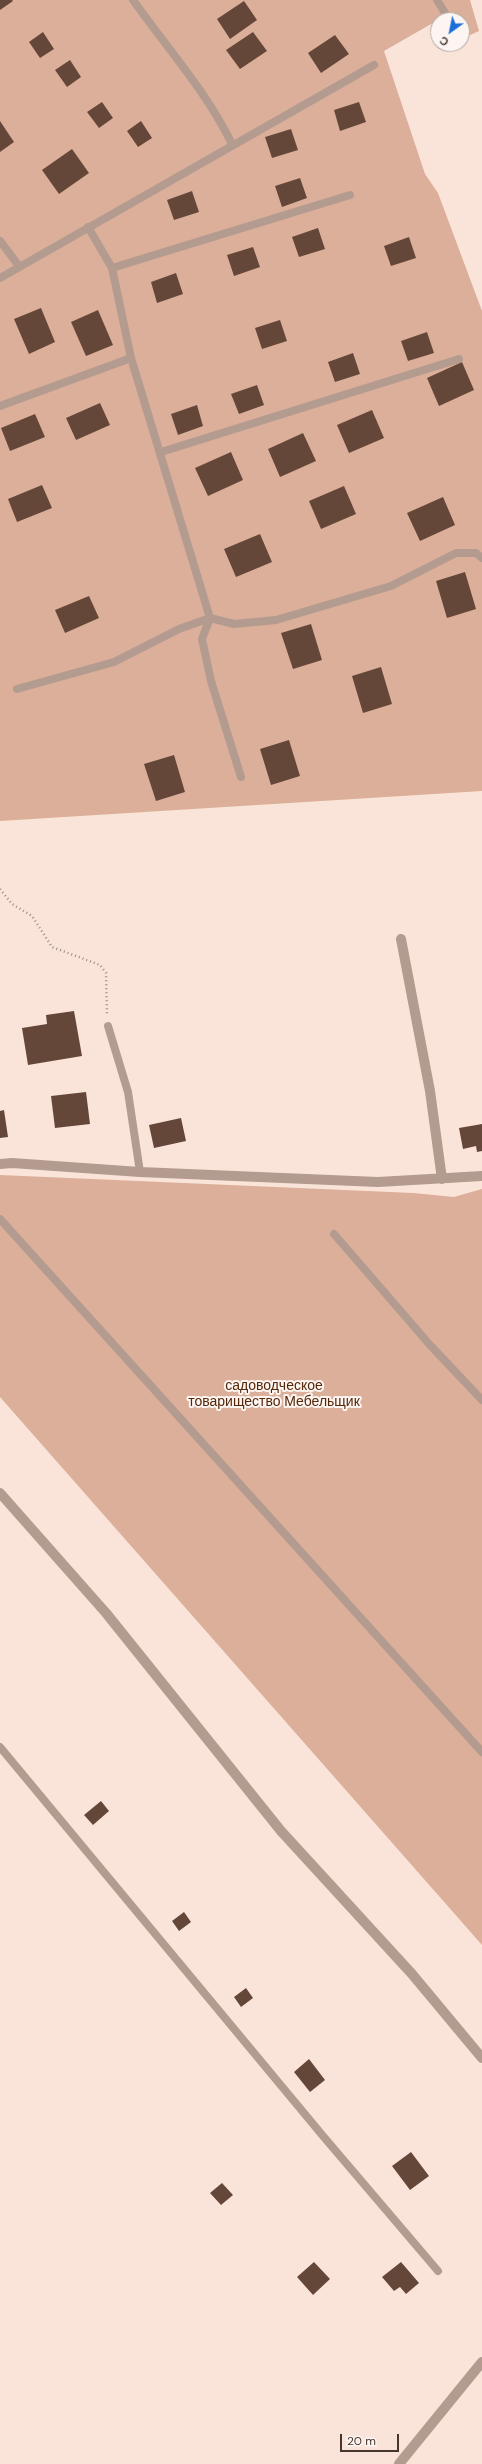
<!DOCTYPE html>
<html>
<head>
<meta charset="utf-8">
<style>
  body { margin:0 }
  #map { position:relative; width:482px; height:2464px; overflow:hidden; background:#fae4d9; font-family:"DM Sans",sans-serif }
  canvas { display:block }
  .north { position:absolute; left:430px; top:12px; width:40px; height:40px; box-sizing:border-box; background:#fcf5f1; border:1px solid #b3a9a3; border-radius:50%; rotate:213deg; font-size:11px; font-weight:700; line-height:16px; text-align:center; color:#45362f }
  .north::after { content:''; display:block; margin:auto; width:14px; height:18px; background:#1c6fd9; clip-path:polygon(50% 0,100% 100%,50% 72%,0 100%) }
  .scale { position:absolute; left:340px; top:2434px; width:59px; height:18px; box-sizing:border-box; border:2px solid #45362f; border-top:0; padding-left:5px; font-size:12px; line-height:14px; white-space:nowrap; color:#45362f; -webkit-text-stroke:3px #fcf5f1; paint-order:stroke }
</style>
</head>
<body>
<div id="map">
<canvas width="482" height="2464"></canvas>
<div class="north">С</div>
<div class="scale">20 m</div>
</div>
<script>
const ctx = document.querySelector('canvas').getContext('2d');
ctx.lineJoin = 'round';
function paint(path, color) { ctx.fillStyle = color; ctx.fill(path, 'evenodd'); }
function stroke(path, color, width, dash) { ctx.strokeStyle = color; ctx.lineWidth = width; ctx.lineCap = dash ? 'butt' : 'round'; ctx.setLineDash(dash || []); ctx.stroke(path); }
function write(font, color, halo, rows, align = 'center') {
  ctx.font = font + ' "DM Sans",sans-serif'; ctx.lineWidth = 4; ctx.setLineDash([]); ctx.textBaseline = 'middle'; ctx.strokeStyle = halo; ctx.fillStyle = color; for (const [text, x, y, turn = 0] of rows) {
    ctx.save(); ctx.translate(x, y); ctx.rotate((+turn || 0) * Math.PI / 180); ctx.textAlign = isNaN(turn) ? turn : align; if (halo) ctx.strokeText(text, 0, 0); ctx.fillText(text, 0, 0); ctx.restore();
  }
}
paint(new Path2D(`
  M0,0H470L479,31L468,36L462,27V20H457L452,12L384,51L425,174L438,193L482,311V791L0,821Z
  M0,1175L413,1193L454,1197L482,1189V1945L0,1397Z`), '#dbaf99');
paint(new Path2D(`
  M0,0H12L13,1L0,10Z
  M244,1L257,20L230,39L217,19Z
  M43,32L54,49L40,58L29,42Z
  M253,32L267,51L240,69L226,50Z
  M335,35L349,54L321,73L308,53Z
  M70,60L81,77L67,87L55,70Z
  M102,102L113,118L99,128L87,112Z
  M359,102L366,122L340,131L334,110Z
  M0,121L14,142L0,152Z
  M141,121L152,138L138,147L127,131Z
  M291,129L298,150L272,158L265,137Z
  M72,149L89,173L59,194L42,170Z
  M300,178L307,198L282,207L275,186Z
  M192,191L199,212L174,220L167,200Z
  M318,228L325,249L299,257L292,237Z
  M409,237L416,258L391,266L384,246Z
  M253,247L260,267L234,276L227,255Z
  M176,273L183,294L157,303L151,282Z
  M41,308L55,342L29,354L14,319Z
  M98,310L113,345L86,356L71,322Z
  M280,320L287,341L262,349L255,328Z
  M427,332L434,353L408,361L401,341Z
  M353,353L360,374L335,382L328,362Z
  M462,362L474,390L439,406L427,378Z
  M257,385L264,405L239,414L231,394Z
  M100,403L110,425L76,440L66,418Z
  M197,405L203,426L178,435L171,414Z
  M372,410L384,438L349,453L337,425Z
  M35,414L45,437L10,451L1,428Z
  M303,433L316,461L280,477L268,449Z
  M231,452L243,480L208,496L195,468Z
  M42,485L52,508L17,522L8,499Z
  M344,486L356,514L321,529L309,501Z
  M443,497L455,525L420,541L407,513Z
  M260,534L272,562L236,577L224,549Z
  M465,572L476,609L447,618L436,581Z
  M89,596L99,618L65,633L55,610Z
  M311,624L322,660L293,669L281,633Z
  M381,667L392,704L363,713L352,676Z
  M289,740L300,776L271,785L260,749Z
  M174,755L185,792L156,801L144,764Z
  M74,1011L82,1056L28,1065L22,1028L47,1024L46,1015Z
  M86,1092L90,1124L55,1128L51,1096Z
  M4,1110L8,1137L0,1138V1111Z
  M181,1118L186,1141L154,1148L149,1125Z
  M482,1124V1151L477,1152L476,1146L463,1149L459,1128Z
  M101,1801L109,1811L93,1825L84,1815Z
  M184,1912L191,1922L179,1931L172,1921Z
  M246,1988L253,1998L241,2007L234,1997Z
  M309,2059L325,2080L310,2092L294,2072Z
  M411,2152L429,2176L410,2190L392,2166Z
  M222,2183L233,2195L221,2205L210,2193Z
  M314,2262L330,2279L313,2295L297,2277Z
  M401,2262L419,2283L406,2294L400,2287L394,2291L382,2277Z`), '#654739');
stroke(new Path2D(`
  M0,889L12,904L32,916L52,947L100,965L106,973L107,1014`), '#9c8a81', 2.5, [1, 3]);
stroke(new Path2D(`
  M133,0C167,48 206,91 232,144
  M437,0L445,13
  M88,227L112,268L131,358L210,618L202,639L211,681L241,777
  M0,241L19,266
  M112,268L350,195
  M0,278L374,65
  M0,406L131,358
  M161,452L459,359
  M17,689L114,662L179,629L210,618L234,624L276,620L391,586L456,553H476L482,558
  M108,1026L128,1092L140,1172
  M0,1219L482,1752
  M334,1234L430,1345L482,1400
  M0,1747L323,2136L438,2271`), '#b39b90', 8);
stroke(new Path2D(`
  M401,939L430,1091L442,1179
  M0,1164L12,1163L140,1172L378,1182L482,1176
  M0,1493L106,1613L281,1831L412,1974L482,2058
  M399,2464L482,2362`), '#b39b90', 10);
write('14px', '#562609', '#fcf5f1', [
  ["садоводческое",274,1386],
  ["товарищество Мебельщик",274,1402]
]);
</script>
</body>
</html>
